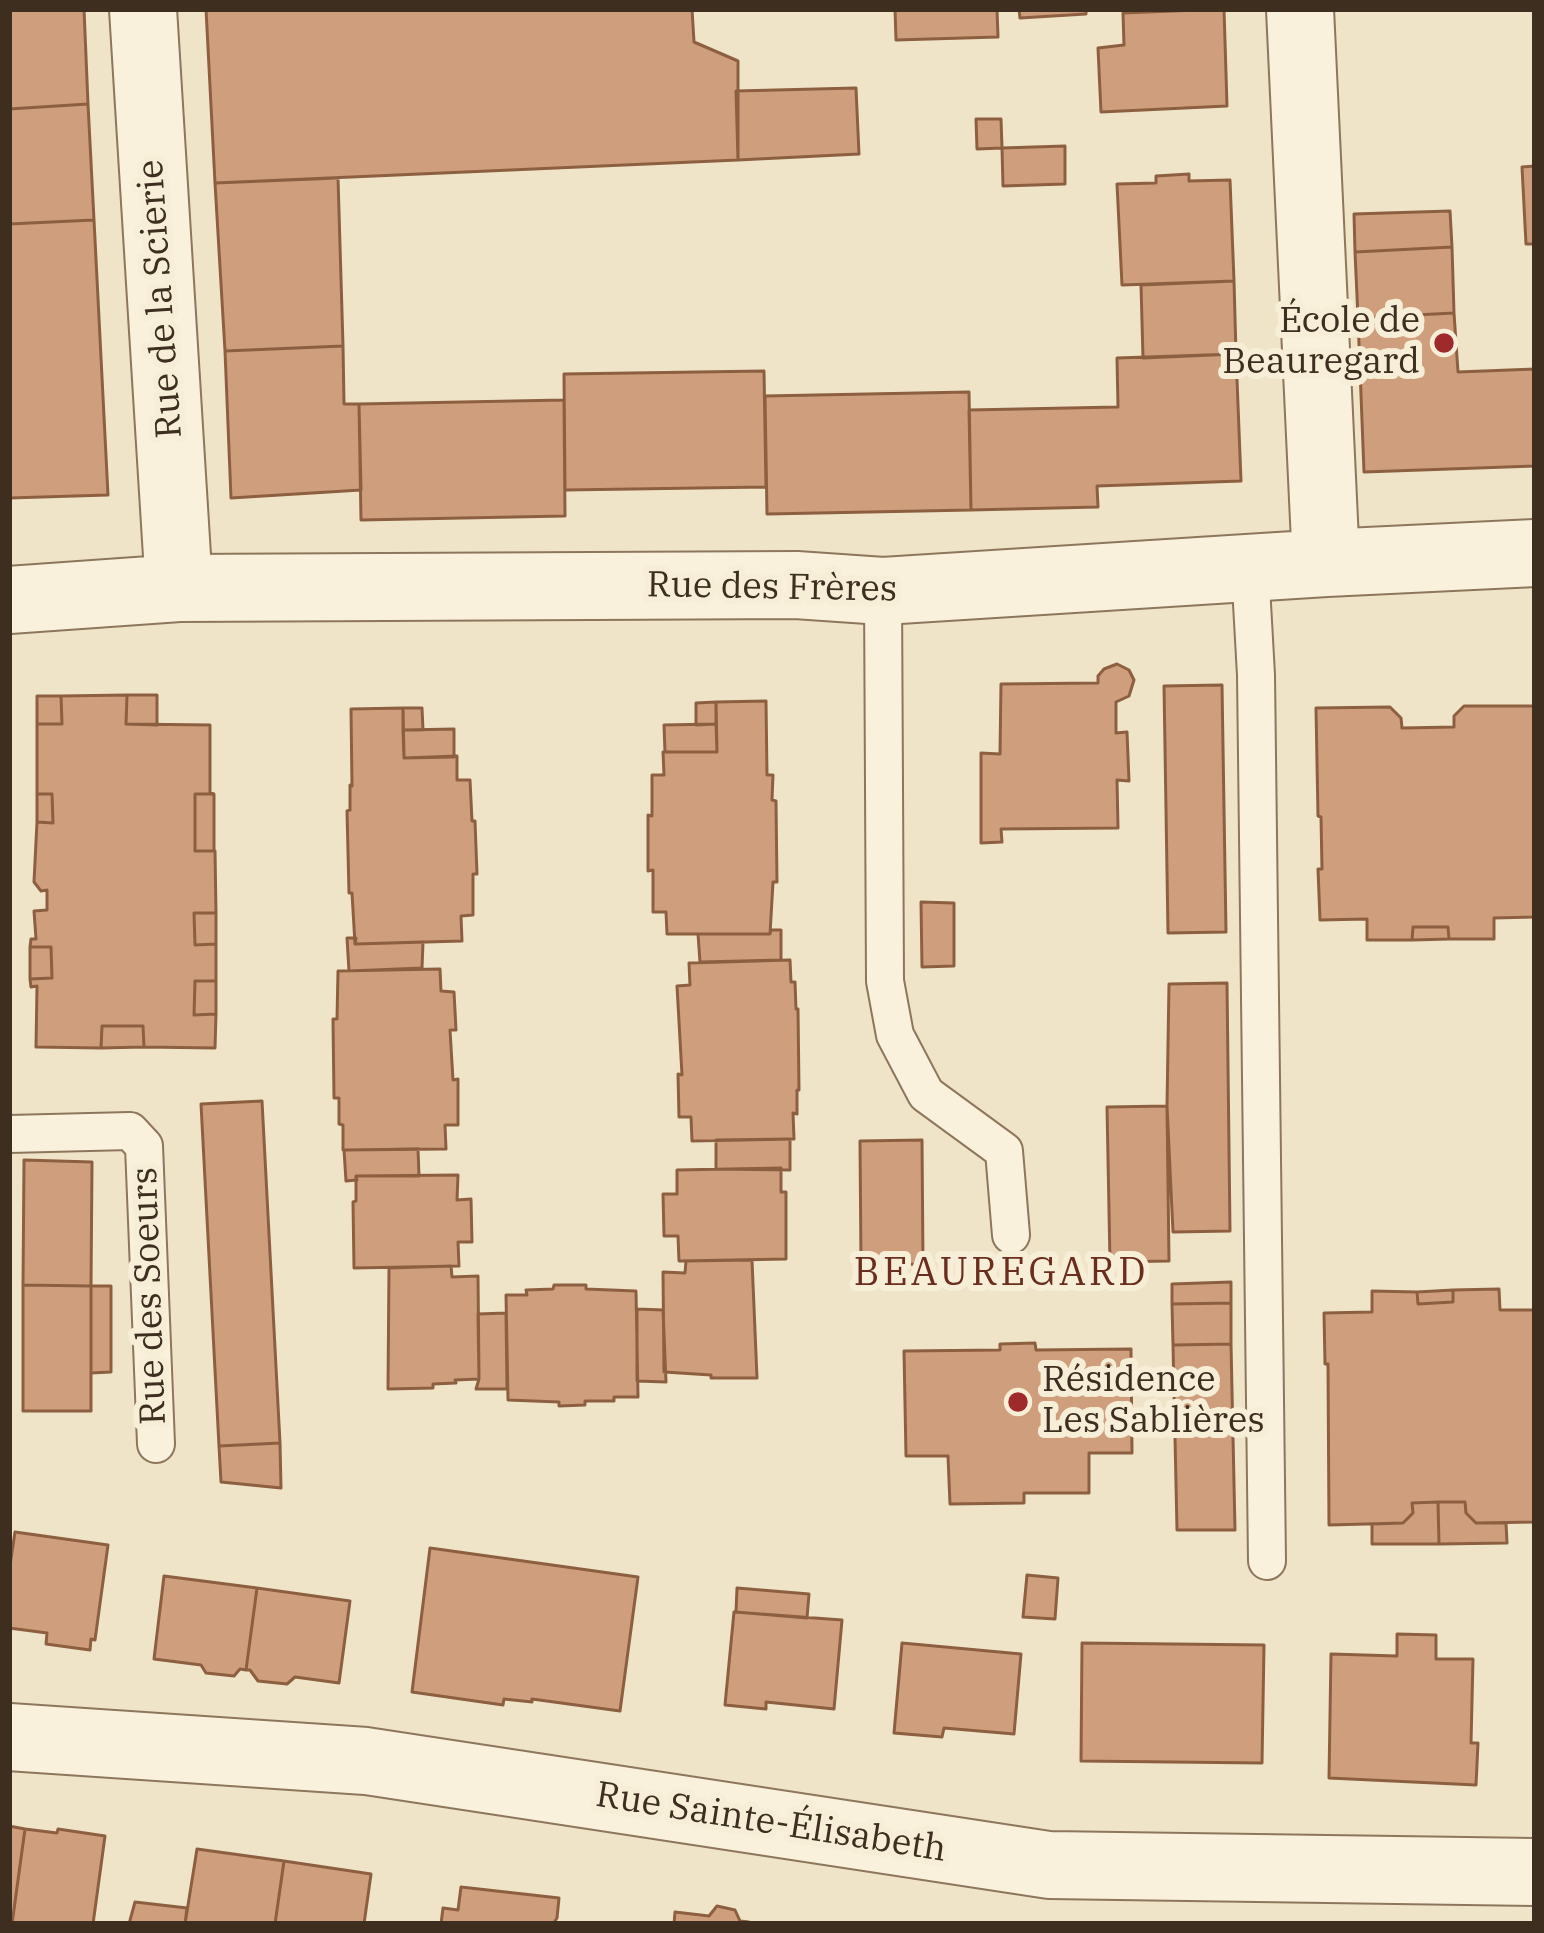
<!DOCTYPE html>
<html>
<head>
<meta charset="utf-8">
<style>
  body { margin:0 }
  #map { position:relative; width:1544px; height:1933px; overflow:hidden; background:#f0e4c8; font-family:"IBM Plex Serif",serif }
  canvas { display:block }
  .frame { position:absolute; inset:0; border:12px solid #3d2e20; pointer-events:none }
</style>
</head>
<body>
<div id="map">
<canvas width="1544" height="1933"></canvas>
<div class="frame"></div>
</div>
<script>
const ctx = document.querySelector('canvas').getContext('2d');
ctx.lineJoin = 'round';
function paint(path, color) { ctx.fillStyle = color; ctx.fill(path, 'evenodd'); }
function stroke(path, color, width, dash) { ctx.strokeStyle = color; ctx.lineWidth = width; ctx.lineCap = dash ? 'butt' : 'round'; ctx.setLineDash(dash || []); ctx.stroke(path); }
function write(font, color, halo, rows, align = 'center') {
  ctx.font = font + ' "IBM Plex Serif",serif'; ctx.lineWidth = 12; ctx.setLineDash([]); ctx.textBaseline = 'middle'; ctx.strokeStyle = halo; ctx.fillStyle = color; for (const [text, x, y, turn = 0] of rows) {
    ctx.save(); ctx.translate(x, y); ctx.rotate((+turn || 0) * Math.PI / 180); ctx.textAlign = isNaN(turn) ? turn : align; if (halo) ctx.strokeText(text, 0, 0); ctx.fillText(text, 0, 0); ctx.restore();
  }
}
const building = new Path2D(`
  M9,9H84L88,104L9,109Z
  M206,9H692L694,42L738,61V160L215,183Z
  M895,9H997L998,37L896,40Z
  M1019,9H1086V14L1020,18Z
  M1224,9L1227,106L1101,112L1098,48L1124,45L1123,13Z
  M856,88L859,154L738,160L736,91Z
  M88,104L94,220L9,224V109Z
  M976,119H1001L1002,148L977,149Z
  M1065,146V184L1003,186L1002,148Z
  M1535,166V244H1526L1522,167Z
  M1189,174V181L1230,180L1234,281L1122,285L1117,184L1156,183V176Z
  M338,178L343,346L225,351L215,183Z
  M1450,211L1452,247L1355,252L1354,214Z
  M94,220L108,495L9,498V224Z
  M1452,247L1454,313L1358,318L1355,252Z
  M1234,281L1236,354L1143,358L1141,285Z
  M1454,313L1458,372L1535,369V466L1364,472L1358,318Z
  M343,346L344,404H359L361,490L231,498L225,351Z
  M1236,354L1241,481L1097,486L1098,507L971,510L969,410L1118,407L1117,358Z
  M764,371L766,487L565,490L564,374Z
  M969,392L971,510L767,514L765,396Z
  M564,400L565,516L361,520L359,404Z
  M1117,664L1129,670L1134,680L1129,696L1116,702V733L1127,732L1129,781L1117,780L1118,828L1001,829L1002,842L981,843V753L1000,754L1001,684L1098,683V676L1104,669Z
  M1222,685L1226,932L1168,933L1164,686Z
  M127,695L126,724L210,725V792L214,794H195V851H215L216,913H194L195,945L216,944V981H195L194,1015L216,1014L215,1048L144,1047L143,1026H102L101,1048L36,1047L37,986L31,987L30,979L52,978L51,947H30L31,939H36L34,911L47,910V890L41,891L34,882L37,822L53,823L52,794H37V724H62L61,696Z
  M127,695H157V725L126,724Z
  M37,696H61L62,724H37Z
  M766,701L767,775H773L772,800L776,801L777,882H773L770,934H667L666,912H653V870L648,871V815L652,816V775H664L663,752H717L716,702Z
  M716,702V724L696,725V703Z
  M1464,706H1535V917L1494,918V939H1449L1448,927H1413L1412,940H1367V919L1320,920L1318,869H1322L1321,817L1318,816L1316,708L1390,707L1401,718L1402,728L1454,727V716Z
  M403,708L404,758L457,756V780H470L472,821H475L477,874H473V915L461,916L462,941L355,944L352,893H349L347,811L350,810V785L352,786L351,709Z
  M403,708H422L423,730H403Z
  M716,724L717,752H665L664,725Z
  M454,729V757L404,758L403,730Z
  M37,794H52L53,823L37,822Z
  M195,794H214V851H195Z
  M921,902L954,903V966L922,967Z
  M194,913H216V944L195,945Z
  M1413,927H1448L1449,939L1412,940Z
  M771,930H781V960L700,962L698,934H770Z
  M347,938H356L355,944L423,942L422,968L349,971Z
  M30,947H51L52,978L30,979Z
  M790,960L791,982H795L796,1009H798L799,1090H797V1114L793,1113L794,1139L692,1141L691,1117H679L678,1074L682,1075L677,986L690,985L689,963Z
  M440,969L441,991L454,992L456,1030H450L453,1080L458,1079V1125H445L446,1149L343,1150V1125L339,1124V1098H334L333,1019H337L338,971Z
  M195,981H216V1014L194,1015Z
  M1227,983L1230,1231L1173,1232L1167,1106L1169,984Z
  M102,1026H143L144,1047L101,1048Z
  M262,1101L280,1443L219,1446L201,1104Z
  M1167,1106L1169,1261L1110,1262L1107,1107Z
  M790,1139V1170L716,1169V1140Z
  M922,1140L923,1264L861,1265L860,1141Z
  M418,1149L419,1176H356L357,1180L346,1181L344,1150Z
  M24,1160L92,1162L91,1286L23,1285Z
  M781,1168V1192H786V1259L679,1261L678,1236H664L663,1194H677V1170Z
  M458,1175L457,1200L471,1199L472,1242H458L459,1266L354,1268L353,1202L356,1201V1176Z
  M752,1260L757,1378H711V1375L664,1372L663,1272L685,1273L686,1261Z
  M451,1266L452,1277L478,1276L479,1379L455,1380L456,1383L433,1384V1388L388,1389L389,1268Z
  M1231,1282V1303L1172,1304V1284Z
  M23,1285L91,1286V1411H23Z
  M554,1285H586V1289L636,1291L638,1397H614V1401H585V1405L559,1406V1402L508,1400L506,1295H527L526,1290L553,1289Z
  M91,1286H111V1372L91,1373Z
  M1499,1289L1500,1310H1535V1522L1476,1523L1466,1513L1465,1502H1438L1412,1503L1413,1513L1403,1523L1329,1525L1328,1364H1325L1324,1313L1372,1312V1291L1417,1292L1418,1304L1453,1302V1290Z
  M1453,1290V1302L1418,1304L1417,1292Z
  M1231,1303V1344L1173,1345L1172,1304Z
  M637,1309L663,1310L666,1382L637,1381Z
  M506,1313L507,1389H476L479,1379L478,1314Z
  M1035,1343L1036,1350L1131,1349L1132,1453H1089V1493H1024V1503L950,1504L948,1456H906L904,1351L1000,1350V1344Z
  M1231,1344L1235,1530H1177L1173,1345Z
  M280,1443L281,1488L221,1482L219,1446Z
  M1438,1502L1439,1544H1372V1524L1403,1523L1413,1513L1412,1503Z
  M1438,1502H1465L1466,1513L1476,1523H1506L1507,1543L1439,1544Z
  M15,1532L108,1545L95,1640L91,1639L90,1650L46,1644L47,1633L9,1628V1572Z
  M430,1548L638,1577L620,1711L532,1699V1702L504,1699L503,1705L412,1692Z
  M1027,1575L1058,1578L1055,1619L1023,1617Z
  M164,1576L257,1588L246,1670L240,1669L234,1676L206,1673L201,1665L154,1659Z
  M257,1588L350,1601L339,1683L295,1677L287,1684L258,1681L250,1670H246Z
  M737,1588L809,1594L807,1618L736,1612Z
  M734,1612L842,1620L834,1709L766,1702V1709L725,1705Z
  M1397,1634L1436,1635V1659H1473L1471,1743H1478L1476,1785L1329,1778L1331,1654L1397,1656Z
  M902,1643L1021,1654L1014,1734L944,1728L942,1737L894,1733Z
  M1082,1643L1264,1645L1262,1763L1081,1761Z
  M9,1826L25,1829L12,1924H9Z
  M25,1829L57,1833L58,1829L105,1836L93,1924H12Z
  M197,1849L284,1861L275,1924H185Z
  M284,1861L371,1874L364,1924H275Z
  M461,1887L559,1898L557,1918L553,1924H441L443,1908L458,1910Z
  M135,1902L187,1908L185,1924H129Z
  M717,1906L735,1910L740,1921L749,1922V1924H674L675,1912L709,1916Z`);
paint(building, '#cf9f7d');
stroke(building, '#8d5f41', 3);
const service = new Path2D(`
  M1250,568L1256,675L1267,1561
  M883,591L885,981L895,1035L926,1094L1004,1151L1011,1235
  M9,1134L130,1131L144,1146L156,1444`);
const minor = new Path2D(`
  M143,9L179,588
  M1300,9L1326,563
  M9,600L179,588L796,585L883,591L1326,563L1535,553
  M9,1737L366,1761L1049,1865L1535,1872`);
stroke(service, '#8d765c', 40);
stroke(minor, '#8d765c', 70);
stroke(service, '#faf1dc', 36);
stroke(minor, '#faf1dc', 66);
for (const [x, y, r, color] of [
  [1444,343,12,"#9e2a2b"],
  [1018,1402,12,"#9e2a2b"]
]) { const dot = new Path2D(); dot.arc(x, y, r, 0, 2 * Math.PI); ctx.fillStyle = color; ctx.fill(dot); stroke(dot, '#f7eed8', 4.5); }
write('36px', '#3d2e20', '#f7eed8', [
  ["Rue de la Scierie",161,299,-94],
  ["Rue des Frères",772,588,1],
  ["Rue des Soeurs",150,1296,-92],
  ["Rue Sainte-Élisabeth",771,1823,9]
]);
write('36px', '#3d2e20', '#f7eed8', [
  ["École de",1420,322],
  ["Beauregard",1420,363],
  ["Résidence",1042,1381,"left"],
  ["Les Sablières",1042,1422,"left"]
], 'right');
ctx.letterSpacing = '3px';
write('39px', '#6b2e1e', '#f7eed8', [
  ["BEAUREGARD",1001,1274]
]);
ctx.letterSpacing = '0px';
</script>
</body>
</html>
